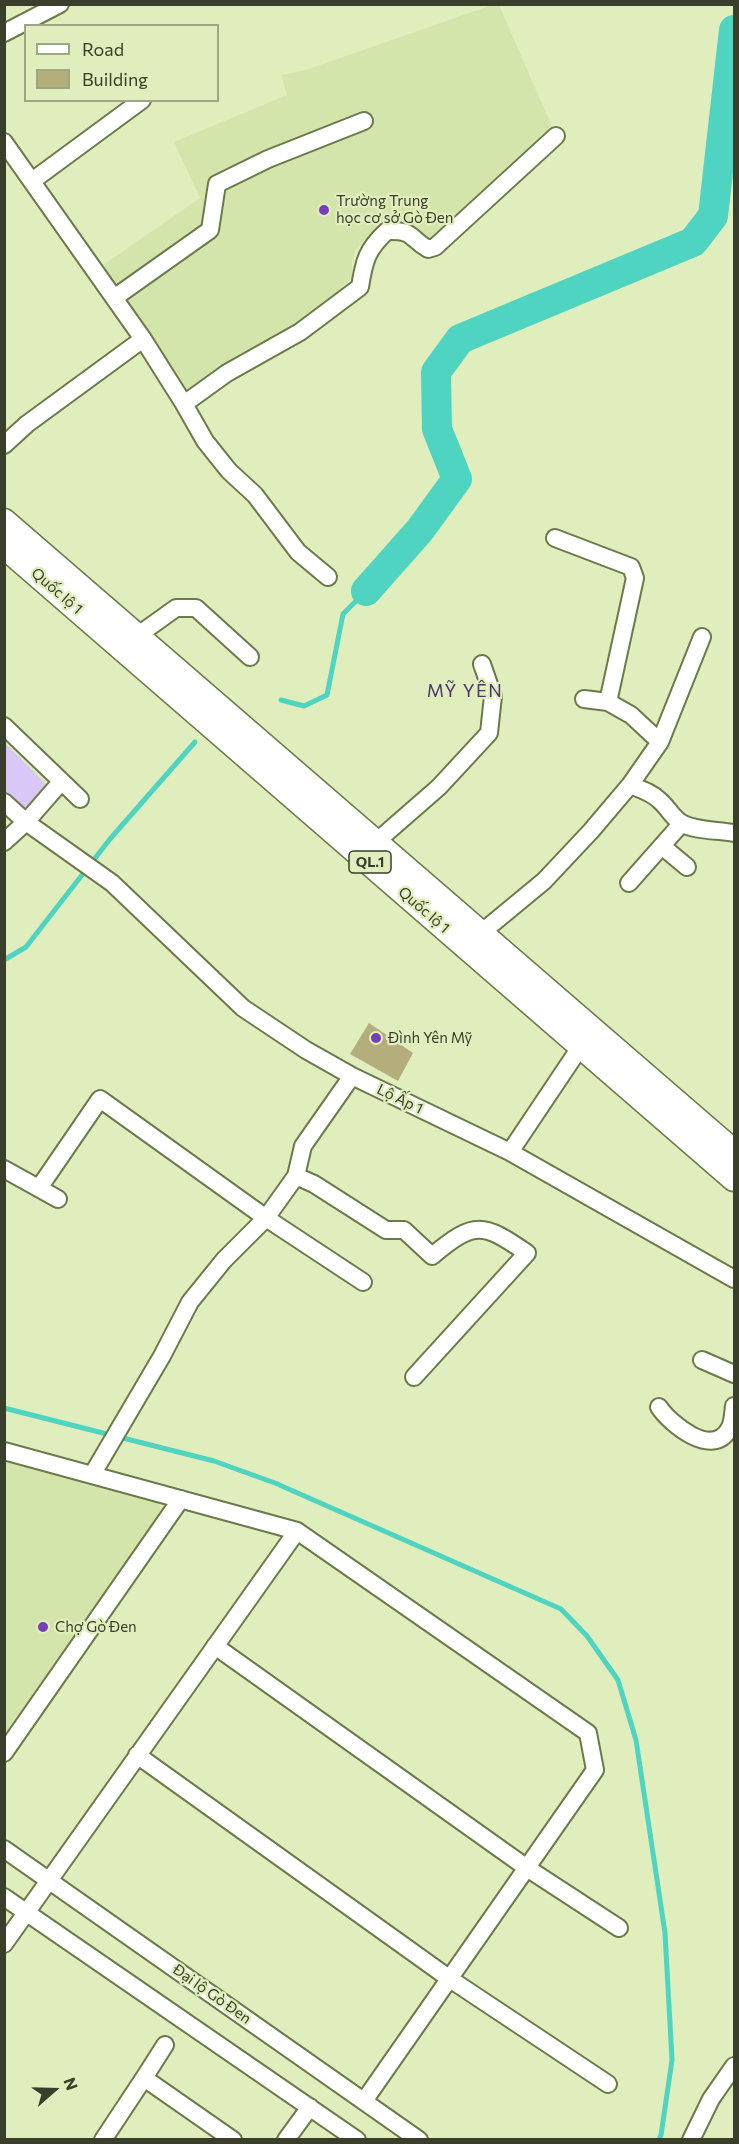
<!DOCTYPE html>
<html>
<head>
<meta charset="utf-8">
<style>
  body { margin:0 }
  #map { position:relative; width:739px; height:2144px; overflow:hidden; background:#dfeebc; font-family:Commissioner,sans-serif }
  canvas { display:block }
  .frame { position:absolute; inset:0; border:6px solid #393f2b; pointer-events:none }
  .legend { position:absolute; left:24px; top:24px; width:195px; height:78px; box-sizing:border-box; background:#dfeebc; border:2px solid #9da882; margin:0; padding:8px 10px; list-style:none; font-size:18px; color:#393f2b }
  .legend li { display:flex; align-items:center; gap:12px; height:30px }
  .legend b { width:30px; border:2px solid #9da882 }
  .north { position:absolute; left:24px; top:2060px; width:60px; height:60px; -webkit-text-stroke:4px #dfeebc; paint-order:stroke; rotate:70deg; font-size:16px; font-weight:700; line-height:24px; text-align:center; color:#393f2b }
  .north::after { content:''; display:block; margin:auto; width:21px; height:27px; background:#393f2b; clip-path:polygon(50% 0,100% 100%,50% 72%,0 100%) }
</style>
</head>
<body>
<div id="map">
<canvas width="739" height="2144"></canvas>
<div class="frame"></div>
<ul class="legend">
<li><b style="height:8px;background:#fff"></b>Road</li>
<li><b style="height:16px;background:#b4ae7c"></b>Building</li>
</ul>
<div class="north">N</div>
</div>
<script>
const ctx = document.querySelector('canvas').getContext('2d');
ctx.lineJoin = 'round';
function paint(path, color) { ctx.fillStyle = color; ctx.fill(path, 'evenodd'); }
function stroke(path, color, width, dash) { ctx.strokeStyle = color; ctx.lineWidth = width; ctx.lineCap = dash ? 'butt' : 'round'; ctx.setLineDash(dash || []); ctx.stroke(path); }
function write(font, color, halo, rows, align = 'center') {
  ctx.font = font + ' Commissioner,sans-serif'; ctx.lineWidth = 4.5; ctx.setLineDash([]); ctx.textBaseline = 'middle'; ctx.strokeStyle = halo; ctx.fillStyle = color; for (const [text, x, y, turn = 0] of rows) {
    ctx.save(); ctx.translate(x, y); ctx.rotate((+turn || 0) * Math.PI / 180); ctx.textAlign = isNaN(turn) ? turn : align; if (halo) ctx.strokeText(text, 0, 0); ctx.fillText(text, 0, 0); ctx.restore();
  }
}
paint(new Path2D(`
  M492,5H499L556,136L429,243L412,226L397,223L374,231L355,250L352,263V278L298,329L184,395L103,265L200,198L174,142L287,95L281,75L306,70Z
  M5,1460L155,1498L160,1505V1515L5,1738Z`), '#d4e5ab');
paint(new Path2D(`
  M4,742L50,788L28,814L5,798Z`), '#d9c8f7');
stroke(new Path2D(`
  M281,700L304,706L327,695L343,614L366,591
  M4,960L26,947L110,839L195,742
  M4,1408L214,1461L275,1483L561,1609L587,1636L618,1680L636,1740L665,1933L672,2060L661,2135L659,2140`), '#4ed4c1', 5);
stroke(new Path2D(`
  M366,591L420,530L457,479L437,429L436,372L460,339L693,242L713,216L734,30`), '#4ed4c1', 30);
paint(new Path2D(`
  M369,1023L413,1053L398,1081L350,1054Z`), '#b4ae7c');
const minor = new Path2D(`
  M4,33L60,4
  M4,142L143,339
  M32,181L142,100
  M114,298L210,230L217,184L268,159L364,121
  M184,404L205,441L229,471L255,495L298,552L328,577
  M4,445L27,424L143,339L184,404L227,373L300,332L360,287C364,261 367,249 387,231C414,230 408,237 428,249L435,247L556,136
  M555,538L631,567L635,578L608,702
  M137,636L176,608H196L250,657
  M584,699L608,702L631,715L660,742
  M4,726L80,799
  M630,785C640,789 651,792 659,800C668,807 672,818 683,824C697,831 718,830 734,833
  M4,802L26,822L112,883L243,1008L306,1050L352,1076L510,1152L734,1279
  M4,842L26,822L61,782
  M376,842L439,787L489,733L493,696L482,664
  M663,847L687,867
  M629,883L682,823
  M481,933L544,881L591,831L630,785L660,742L702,637
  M510,1152L581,1046
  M4,1169L58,1199
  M296,1176L314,1184L386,1230H404L432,1256C475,1220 483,1223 527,1253L414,1377
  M39,1188L100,1099L266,1218L363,1282
  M702,1360L734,1374
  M659,1407C670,1424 713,1459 729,1429C733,1423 733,1413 734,1406
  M4,1451L297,1531L588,1733L595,1770L364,2101
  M92,1475L162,1356L190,1302L224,1260L266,1218L296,1176L303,1146L352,1076
  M215,1646L527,1868L619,1928
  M4,1753L181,1499
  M137,1755L450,1979L608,2084
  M4,1849L419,2140
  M4,1897L357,2140
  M4,1944L297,1531
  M144,2078L165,2045
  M103,2140L144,2078L233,2140
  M286,2140L310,2107
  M691,2140L711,2099L734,2066`);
const highway = new Path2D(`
  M4,521L734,1152
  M4,546L734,1179`);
stroke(minor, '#6c794b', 20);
stroke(highway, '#6c794b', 27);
stroke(minor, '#fff', 16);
stroke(highway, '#fff', 24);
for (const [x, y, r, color] of [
  [324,210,6,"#773fb5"],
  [376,1038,6,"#773fb5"],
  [43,1627,6,"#773fb5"]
]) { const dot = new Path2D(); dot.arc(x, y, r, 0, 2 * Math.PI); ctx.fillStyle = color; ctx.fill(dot); stroke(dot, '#dfeebc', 2); }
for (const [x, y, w] of [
  [370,862,42]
]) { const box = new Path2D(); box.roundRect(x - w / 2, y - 11, w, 22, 4.5); ctx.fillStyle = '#dfeebc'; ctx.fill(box); stroke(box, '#393f2b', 1.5); }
write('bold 14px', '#393f2b', null, [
  ["QL.1",370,862]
]);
write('15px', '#393f2b', '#dfeebc', [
  ["Trường Trung",336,201],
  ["học cơ sở Gò Đen",336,218],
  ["Đình Yên Mỹ",388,1038],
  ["Chợ Gò Đen",55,1627]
], 'left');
write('15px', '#393f2b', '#dfeebc', [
  ["Quốc lộ 1",57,591,41],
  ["Quốc lộ 1",424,910,41],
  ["Lộ Ấp 1",400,1099,26],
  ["Đại lộ Gò Đen",212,1994,35]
]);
ctx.letterSpacing = '1.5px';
write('18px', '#4f3570', '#dfeebc', [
  ["MỸ YÊN",465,691]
]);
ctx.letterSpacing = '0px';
</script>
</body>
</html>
